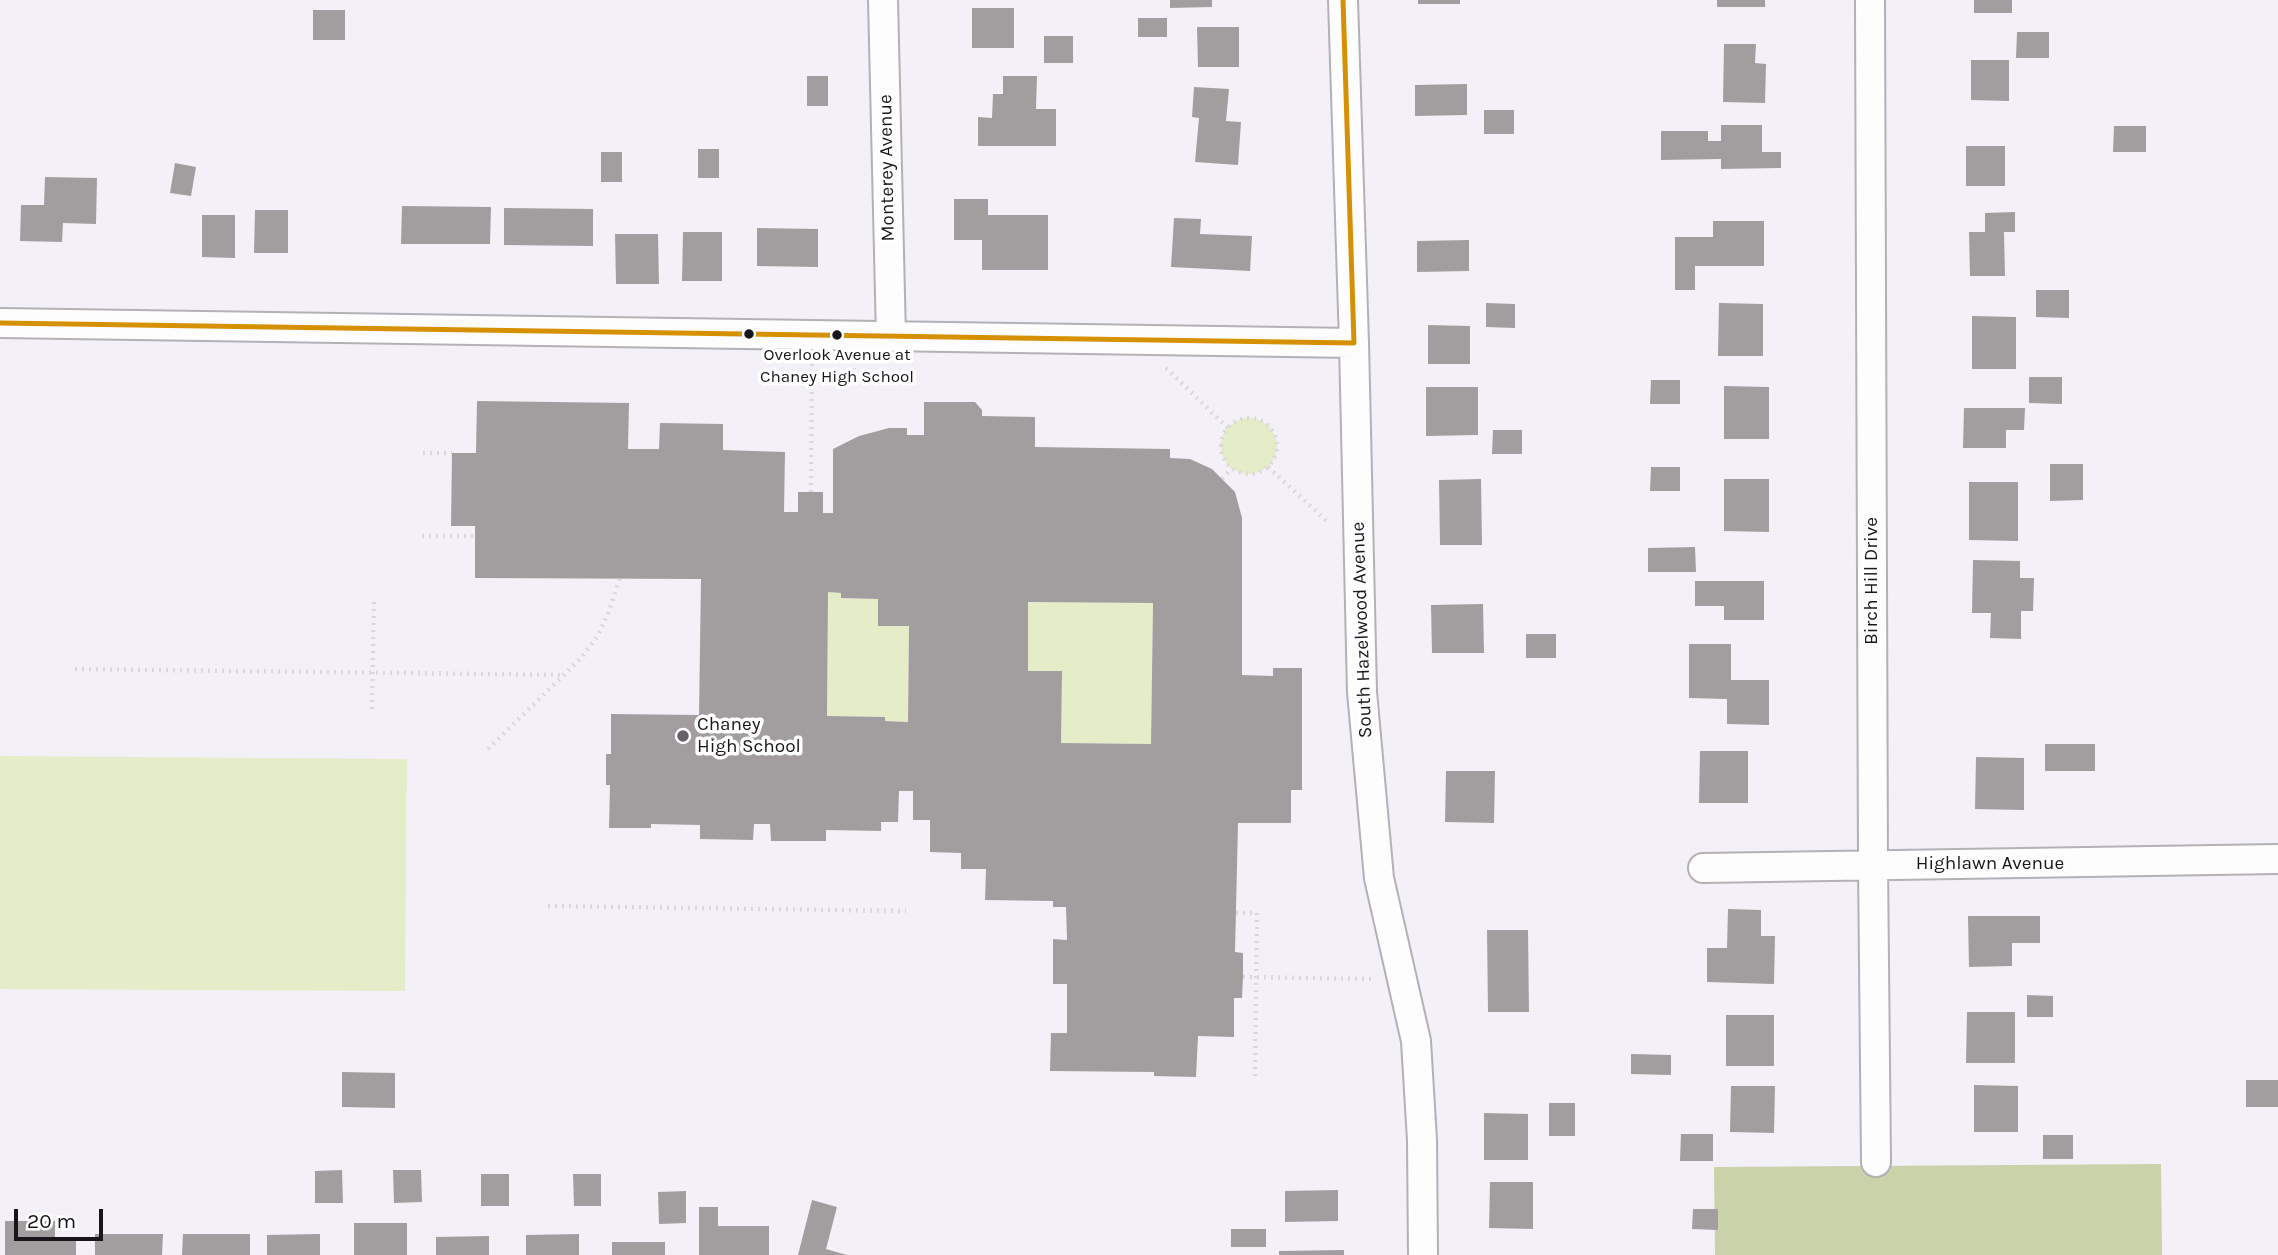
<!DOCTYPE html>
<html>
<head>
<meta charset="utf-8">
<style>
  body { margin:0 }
  #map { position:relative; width:2278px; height:1255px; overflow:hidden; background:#f4f0f8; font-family:Karla,sans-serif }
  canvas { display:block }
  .scale { position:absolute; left:14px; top:1209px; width:89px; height:32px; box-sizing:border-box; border:4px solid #18161b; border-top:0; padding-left:9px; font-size:21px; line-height:24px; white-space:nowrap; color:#18161b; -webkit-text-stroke:5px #fff; paint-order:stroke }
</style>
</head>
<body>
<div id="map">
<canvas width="2278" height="1255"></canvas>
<div class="scale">20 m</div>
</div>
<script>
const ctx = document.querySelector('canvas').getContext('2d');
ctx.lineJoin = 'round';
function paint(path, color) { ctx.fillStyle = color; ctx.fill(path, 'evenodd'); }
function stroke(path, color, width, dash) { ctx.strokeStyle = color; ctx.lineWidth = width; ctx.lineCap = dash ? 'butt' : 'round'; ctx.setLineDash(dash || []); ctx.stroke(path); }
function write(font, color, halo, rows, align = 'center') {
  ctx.font = font + ' Karla,sans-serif'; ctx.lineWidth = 7; ctx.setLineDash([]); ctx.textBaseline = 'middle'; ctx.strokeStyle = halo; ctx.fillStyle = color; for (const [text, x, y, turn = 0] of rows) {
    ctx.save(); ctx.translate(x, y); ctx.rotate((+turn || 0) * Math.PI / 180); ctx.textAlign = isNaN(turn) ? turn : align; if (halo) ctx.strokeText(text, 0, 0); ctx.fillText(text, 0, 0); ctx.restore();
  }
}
paint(new Path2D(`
  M1221 446a28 28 0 1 1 56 0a28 28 0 1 1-56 0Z
  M828,592L841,593L842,598L878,599V626H909L908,722L885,721V717L827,716Z
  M1028,602L1153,603L1151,744L1061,743L1062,671H1028Z
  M0,756L407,759L405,991L0,989Z`), '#e5ecc8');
paint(new Path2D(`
  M2161,1164L2162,1255H1715L1714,1167Z`), '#cad2a9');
paint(new Path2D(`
  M1170,0H1212V7L1170,8Z
  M1418,0H1460V4H1418Z
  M1717,0H1765V7H1717Z
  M1974,0H2012V13H1974Z
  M972,8H1014V48H972Z
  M313,10H345V40H313Z
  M1138,18H1167V37H1138Z
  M1197,27H1239V67H1198Z
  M2017,32H2049V58H2016Z
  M1044,36H1073V63H1044Z
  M1724,44H1756L1755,63L1766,64L1765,103L1723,102Z
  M1971,60H2009V101L1971,100Z
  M807,76H828V106H807Z
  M1003,76H1037L1036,109H1056V146H978V117L992,118L993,94H1003Z
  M1467,84V115L1415,116V85Z
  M1194,87L1229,89L1226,121L1241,122L1238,165L1195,162L1199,118L1192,117Z
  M1484,110H1514V134H1484Z
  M1721,125H1762V152H1781V168L1721,169V159L1661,160V131H1708V141H1721Z
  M2114,126H2146V152H2113Z
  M1966,146H2005V186H1966Z
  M698,149H719V178H698Z
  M601,152H622V182H601Z
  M175,163L196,167L191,196L170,193Z
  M45,177L97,178L96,224L63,223L62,242L20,241L21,205H44Z
  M954,199H988V215H1048V270H982V240H954Z
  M402,206L491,207L490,244H401Z
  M504,208L593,209V246L504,245Z
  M255,210H288V253H254Z
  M2015,212V232H2004L2005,276H1970L1969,232H1985V213Z
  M202,215H235V258L202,257Z
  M1174,218L1201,219L1200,234L1252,236L1250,271L1171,267Z
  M1713,221H1764V266H1695V290H1675V237H1713Z
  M757,228L818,229V267L757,266Z
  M683,232H722V281H682Z
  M615,234H658L659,284H616Z
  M1469,240V271L1417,272V241Z
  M2036,290H2069V318L2036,317Z
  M1486,303L1515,304V328L1486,327Z
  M1719,303L1763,304V356H1718Z
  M1972,316L2016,317V369H1972Z
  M1428,325L1470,326V364H1428Z
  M2029,377H2062V404L2029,403Z
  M1651,380H1680V404H1650Z
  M1724,386L1769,387V439H1724Z
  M1426,387H1478V435L1426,436Z
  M477,401L629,403L628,449H659L660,423L723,424V450L785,452L784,512H798V492H823V513H833V449L859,436L889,428H907V435H924V402H975L982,410V416L1035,417V447L1170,449V458L1190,459L1212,469L1235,492L1242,518V675L1273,676V668H1302V790H1291V823H1238L1235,952L1243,953V977L1242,998H1234V1037L1198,1036L1196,1077L1154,1076V1072L1050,1071L1051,1033H1067V984H1053V939L1067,940L1066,907H1053V901L985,900L986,869H961V853L930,852V820H913V791H899L898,822H881V831L826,830V841H771L770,824H754L753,840L700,839V825L651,824V828H609L610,785H606V754H611V714L699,715L701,579L475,578V526H451L452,453H476ZM828,592L841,593V598L878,599V626H909L908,722L885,721V717L827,716ZM1028,602L1153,603L1151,744L1061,743L1062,671H1028Z
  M1964,408H2025L2024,430H2006V448H1963Z
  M1493,430H1522V454H1492Z
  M2050,464H2083V500L2050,501Z
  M1651,467H1680V491H1650Z
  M1481,479L1482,545H1440L1439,480Z
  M1724,479H1769V532L1724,531Z
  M1969,482H2018V541L1969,540Z
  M1695,547L1696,572H1648V548Z
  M1973,560L2020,561V578H2034L2033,611H2021V639L1990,638L1991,613H1972Z
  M1695,581H1764V620H1724V606H1695Z
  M1483,604L1484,653H1432L1431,605Z
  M1526,634H1556V658H1526Z
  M1689,644H1731V680H1769V725L1727,724V699L1689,698Z
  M2045,744H2095V771H2045Z
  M1700,751H1748V803H1699Z
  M1976,757L2024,758V810L1975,809Z
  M1446,771H1495L1494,823L1445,822Z
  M1728,909L1761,910V936H1775L1774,984L1707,982V948H1727Z
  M1968,916H2040V943H2012V966L1969,967Z
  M1487,930H1528L1529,1012H1488Z
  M2027,995L2053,996V1017H2027Z
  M1967,1012H2015V1063H1966Z
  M1726,1015H1774V1066H1726Z
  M1631,1054L1671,1055V1075L1631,1074Z
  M342,1072L395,1073V1108L342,1107Z
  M2246,1080H2278V1107H2246Z
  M1974,1085L2018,1086V1132H1974Z
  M1731,1086H1775L1774,1133L1730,1132Z
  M1549,1103H1575V1136H1549Z
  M1484,1113L1528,1114V1160H1484Z
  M1681,1134H1713V1161H1680Z
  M2043,1135H2073V1159H2043Z
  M342,1170L343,1203H315V1171Z
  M393,1170H421L422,1202L394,1203Z
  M481,1174H509V1206H481Z
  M573,1174H601V1206H574Z
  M1490,1182H1533V1229L1489,1228Z
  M1338,1190V1221L1285,1222V1191Z
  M686,1191V1223L659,1224L658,1192Z
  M812,1200L837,1207L826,1249L847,1255H798Z
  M699,1207H718V1226H769V1255H699Z
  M1693,1209H1718V1230L1692,1229Z
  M5,1221H55V1238H76V1255H5Z
  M354,1223H407V1255H354Z
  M1231,1229H1266V1247H1231Z
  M95,1234H163L162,1255H95Z
  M183,1234H250V1255H182Z
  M320,1234V1255H267V1235Z
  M579,1234V1255H526V1235Z
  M489,1236V1255H436V1237Z
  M612,1242H665V1255H612Z
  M1344,1250V1255H1279V1251Z`), '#a29e9f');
const minor = new Path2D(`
  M883,0L891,337
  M1343,0L1354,343L1362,692L1379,878L1416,1041L1422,1140L1423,1255
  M1870,0L1873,864L1876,1162
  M0,323L1354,343
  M1703,868L2278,859`);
stroke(minor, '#b3b0b6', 32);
stroke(new Path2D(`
  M1166,368L1228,428
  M1221 446a28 28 0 1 1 56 0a28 28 0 1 1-56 0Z
  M423,453H452
  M1268,467L1329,523
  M1222,479L1232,468
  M811,492L812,364
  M422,536H475
  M75,669L564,675
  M372,709L374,597
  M488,749L580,659L597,637L608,614L620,578
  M548,906L906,911
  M1236,913H1257L1255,1077
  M1243,977L1375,979`), '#dad8db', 4.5, [2, 5]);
stroke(minor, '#fdfdfe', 28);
stroke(new Path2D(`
  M1343,0L1354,343
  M0,323L1354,343`), '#d69004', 5);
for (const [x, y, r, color] of [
  [749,334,6,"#18161b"],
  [837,335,6,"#18161b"],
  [683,736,7,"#656268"]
]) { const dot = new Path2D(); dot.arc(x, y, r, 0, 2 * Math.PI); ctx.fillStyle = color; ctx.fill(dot); stroke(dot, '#fff', 2.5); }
write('17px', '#18161b', '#fff', [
  ["Overlook Avenue at",837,355],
  ["Chaney High School",837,377]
]);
write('19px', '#18161b', '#fff', [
  ["Monterey Avenue",887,168,-91],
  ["Birch Hill Drive",1872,581,-90],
  ["South Hazelwood Avenue",1362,630,-92],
  ["Highlawn Avenue",1990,864]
]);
write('19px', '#18161b', '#fff', [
  ["Chaney",697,725],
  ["High School",697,747]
], 'left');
</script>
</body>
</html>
